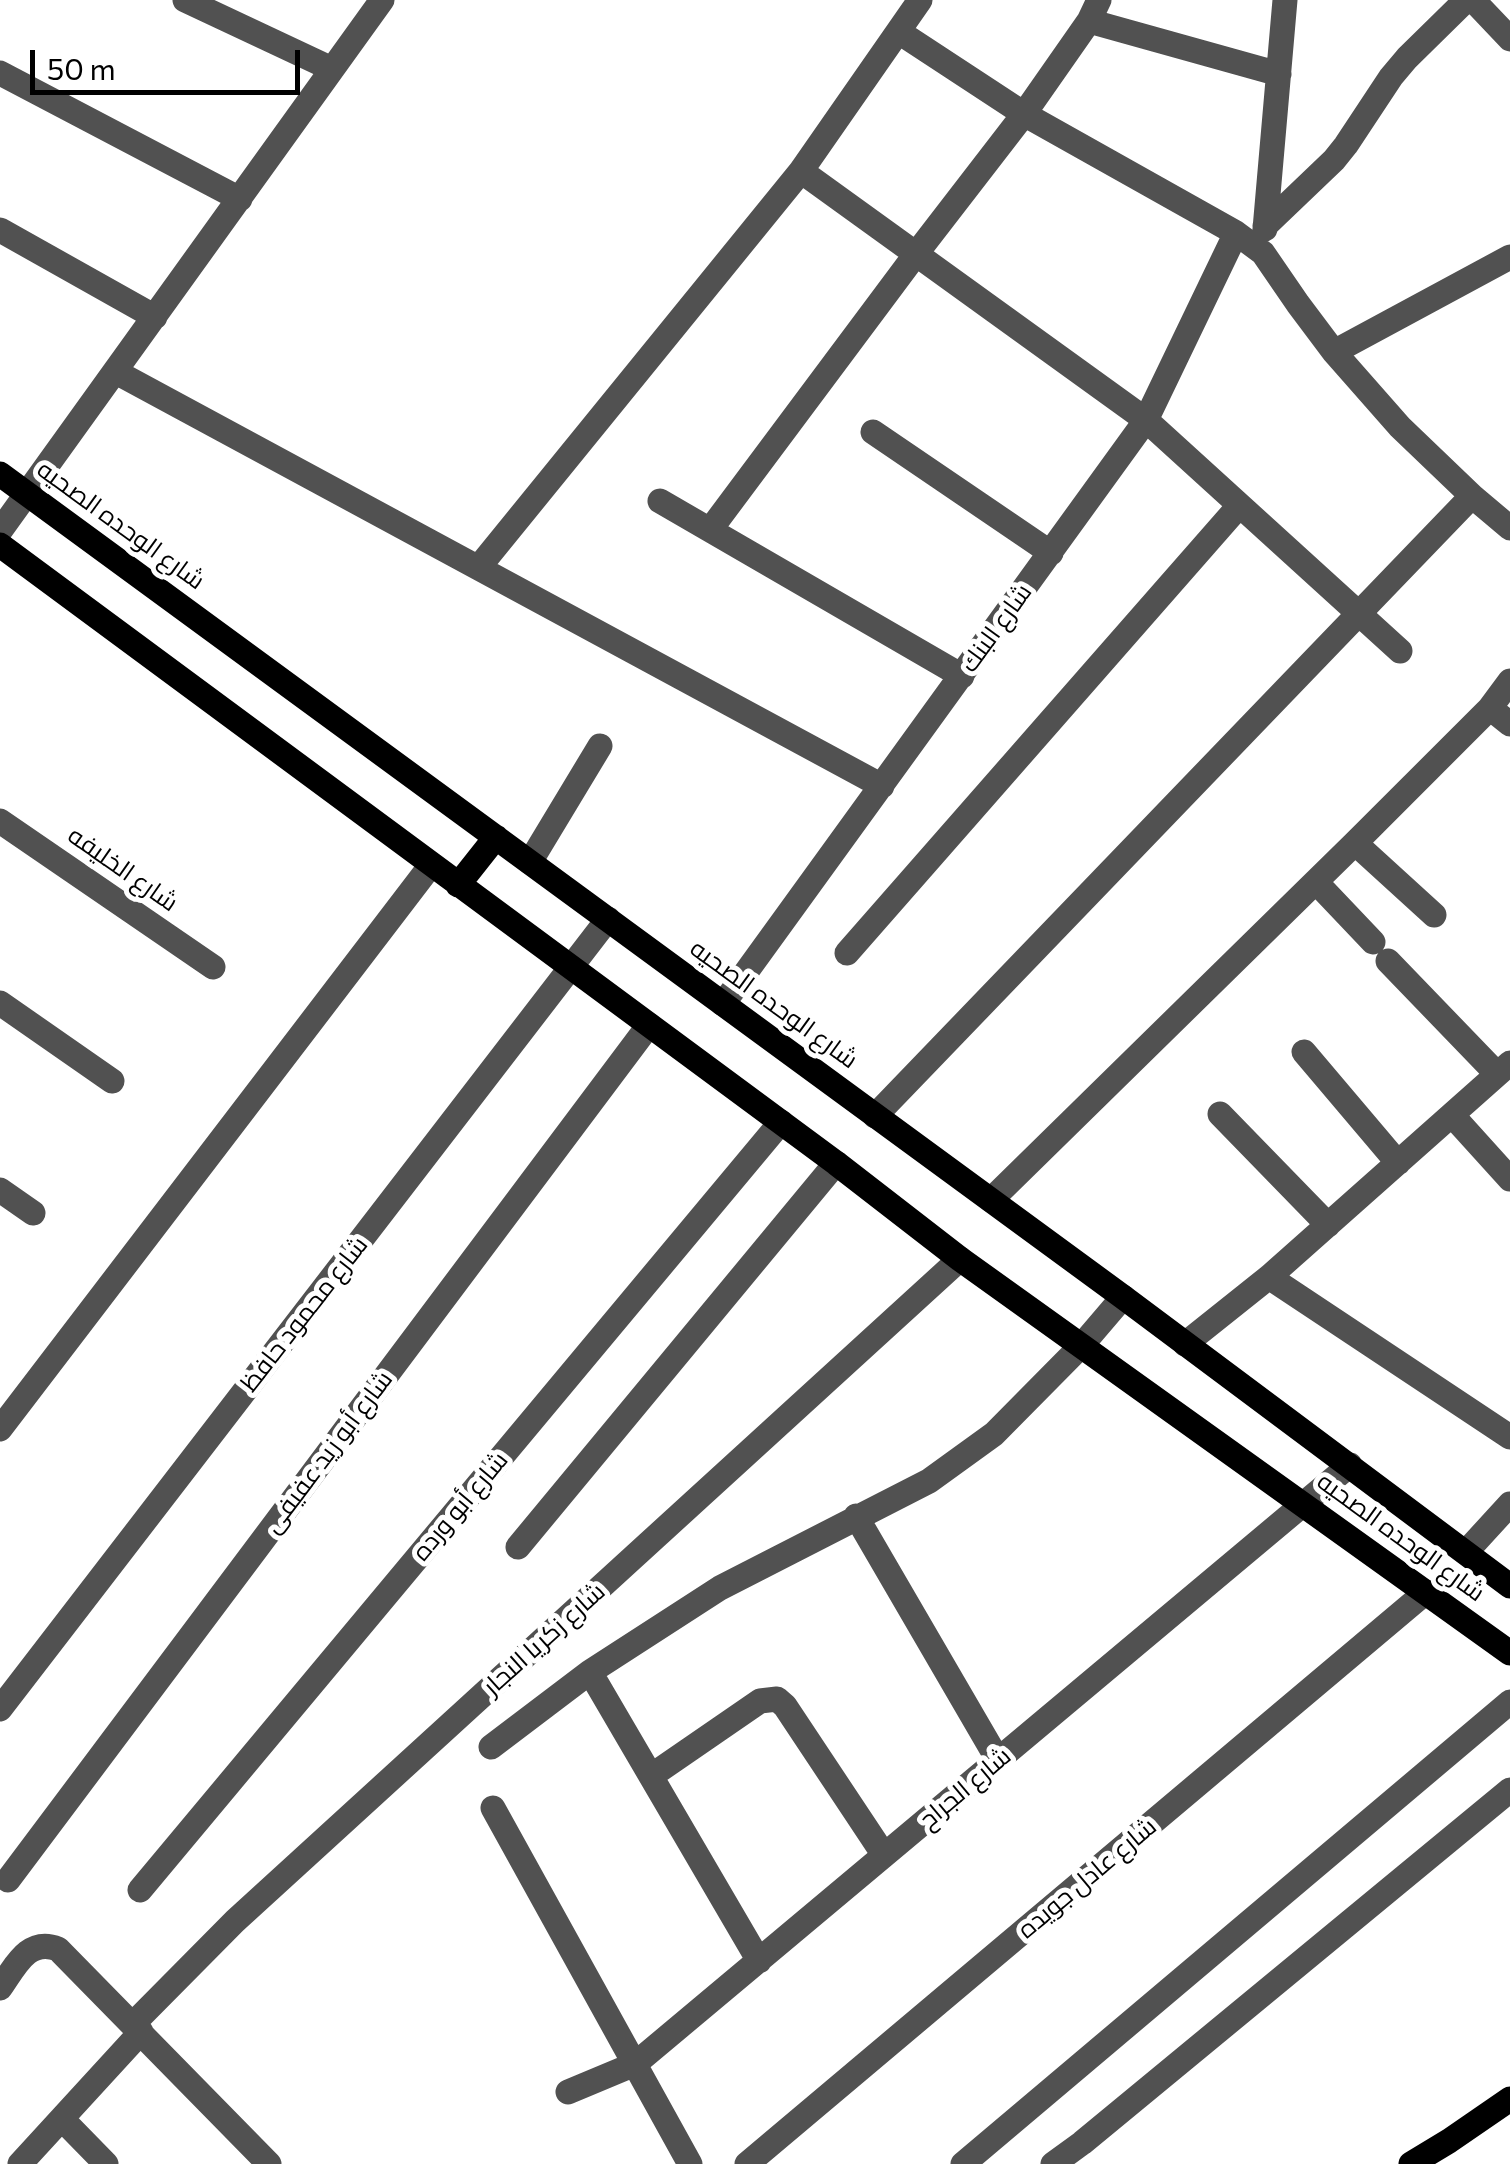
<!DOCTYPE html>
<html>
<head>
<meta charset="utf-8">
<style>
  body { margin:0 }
  #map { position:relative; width:1510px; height:2164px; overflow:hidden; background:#fff; font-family:Commissioner,sans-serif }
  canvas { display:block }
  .scale { position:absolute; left:30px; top:50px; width:270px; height:45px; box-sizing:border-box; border:5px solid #000; border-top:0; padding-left:12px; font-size:30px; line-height:35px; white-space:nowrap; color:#000; -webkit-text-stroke:8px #fff; paint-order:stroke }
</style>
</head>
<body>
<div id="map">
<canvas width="1510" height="2164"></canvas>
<div class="scale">50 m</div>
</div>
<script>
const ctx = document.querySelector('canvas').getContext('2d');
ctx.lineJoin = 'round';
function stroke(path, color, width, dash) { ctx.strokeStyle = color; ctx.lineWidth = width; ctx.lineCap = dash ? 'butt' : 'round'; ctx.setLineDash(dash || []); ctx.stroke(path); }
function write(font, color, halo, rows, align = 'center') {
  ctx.font = font + ' Commissioner,Cairo,sans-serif'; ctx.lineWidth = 10; ctx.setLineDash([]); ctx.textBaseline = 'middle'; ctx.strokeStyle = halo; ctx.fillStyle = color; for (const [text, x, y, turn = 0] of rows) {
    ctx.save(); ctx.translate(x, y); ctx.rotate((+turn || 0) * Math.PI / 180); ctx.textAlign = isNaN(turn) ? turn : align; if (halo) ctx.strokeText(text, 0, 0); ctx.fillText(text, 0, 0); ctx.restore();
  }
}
stroke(new Path2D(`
  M185,0L332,69
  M1473,0L1510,39
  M1089,21L1279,74
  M899,32L1024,114L1236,233L1263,253L1298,304L1334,352L1400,427L1472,496L1510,528
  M0,73L240,199
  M801,171L1146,420L1400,651
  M1265,226L1334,160L1346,145L1391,77L1407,58L1466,0
  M1265,229L1285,0
  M0,230L155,317
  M1334,352L1510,257
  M116,372L882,786
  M873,432L1051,553
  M660,501L962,676
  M710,530L916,254L1024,114L1089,21L1099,0
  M0,531L382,0
  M479,567L801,171L920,0
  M1490,708L1510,724
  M0,821L213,967
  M1355,843L1434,915
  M530,862L600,746
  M1316,882L1373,942
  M847,953L1239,506
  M1388,961L1497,1074
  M0,1003L112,1081
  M723,1004L1146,420L1236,233
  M1304,1052L1398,1163
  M1220,1114L1328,1225
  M1452,1115L1510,1179
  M875,1116L1472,496
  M0,1190L33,1213
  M991,1200L1355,843L1490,708L1510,681
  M1269,1277L1510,1437
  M1185,1344L1269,1277L1510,1063
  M0,1429L431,865
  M856,1516L998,1760
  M518,1547L836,1163
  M1466,1552L1510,1504
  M590,1672L759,1961
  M0,1709L608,919
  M491,1747L590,1672L720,1588L929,1481L994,1434L1082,1345L1123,1297
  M651,1776L760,1701L777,1699L785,1706L884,1855
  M493,1808L690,2164
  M8,1880L649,1025
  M140,1890L781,1122
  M0,1988C15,1967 28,1937 58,1949L269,2164
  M133,2024L235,1921L960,1259
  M568,2092L635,2064L1350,1465
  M62,2119L106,2164
  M20,2164L141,2032
  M747,2164L1426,1592
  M963,2164L1510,1702
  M1053,2164L1082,2143L1510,1790`), '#515151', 25);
stroke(new Path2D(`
  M0,474L1123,1297L1510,1586
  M0,545L836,1163L960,1259L1510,1653
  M458,885L496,837
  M1411,2164L1449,2141L1510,2099`), '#000', 25);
write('25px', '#000', '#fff', [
  ["شارع الوحده الصحيه",121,525,36],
  ["شارع البنك",996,628,-54],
  ["شارع الخليفه",123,869,35],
  ["شارع الوحده الصحيه",774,1004,36],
  ["شارع محمود حافظ",304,1314,-52],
  ["شارع أبو زيد عفيفى",328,1452,-53],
  ["شارع أبو ورده",460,1506,-50],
  ["شارع الوحده الصحيه",1401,1537,36],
  ["شارع زكريا النجار",544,1639,-42],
  ["شارع الجراح",965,1788,-40],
  ["شارع عادل جويده",1087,1878,-40]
]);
</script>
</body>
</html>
